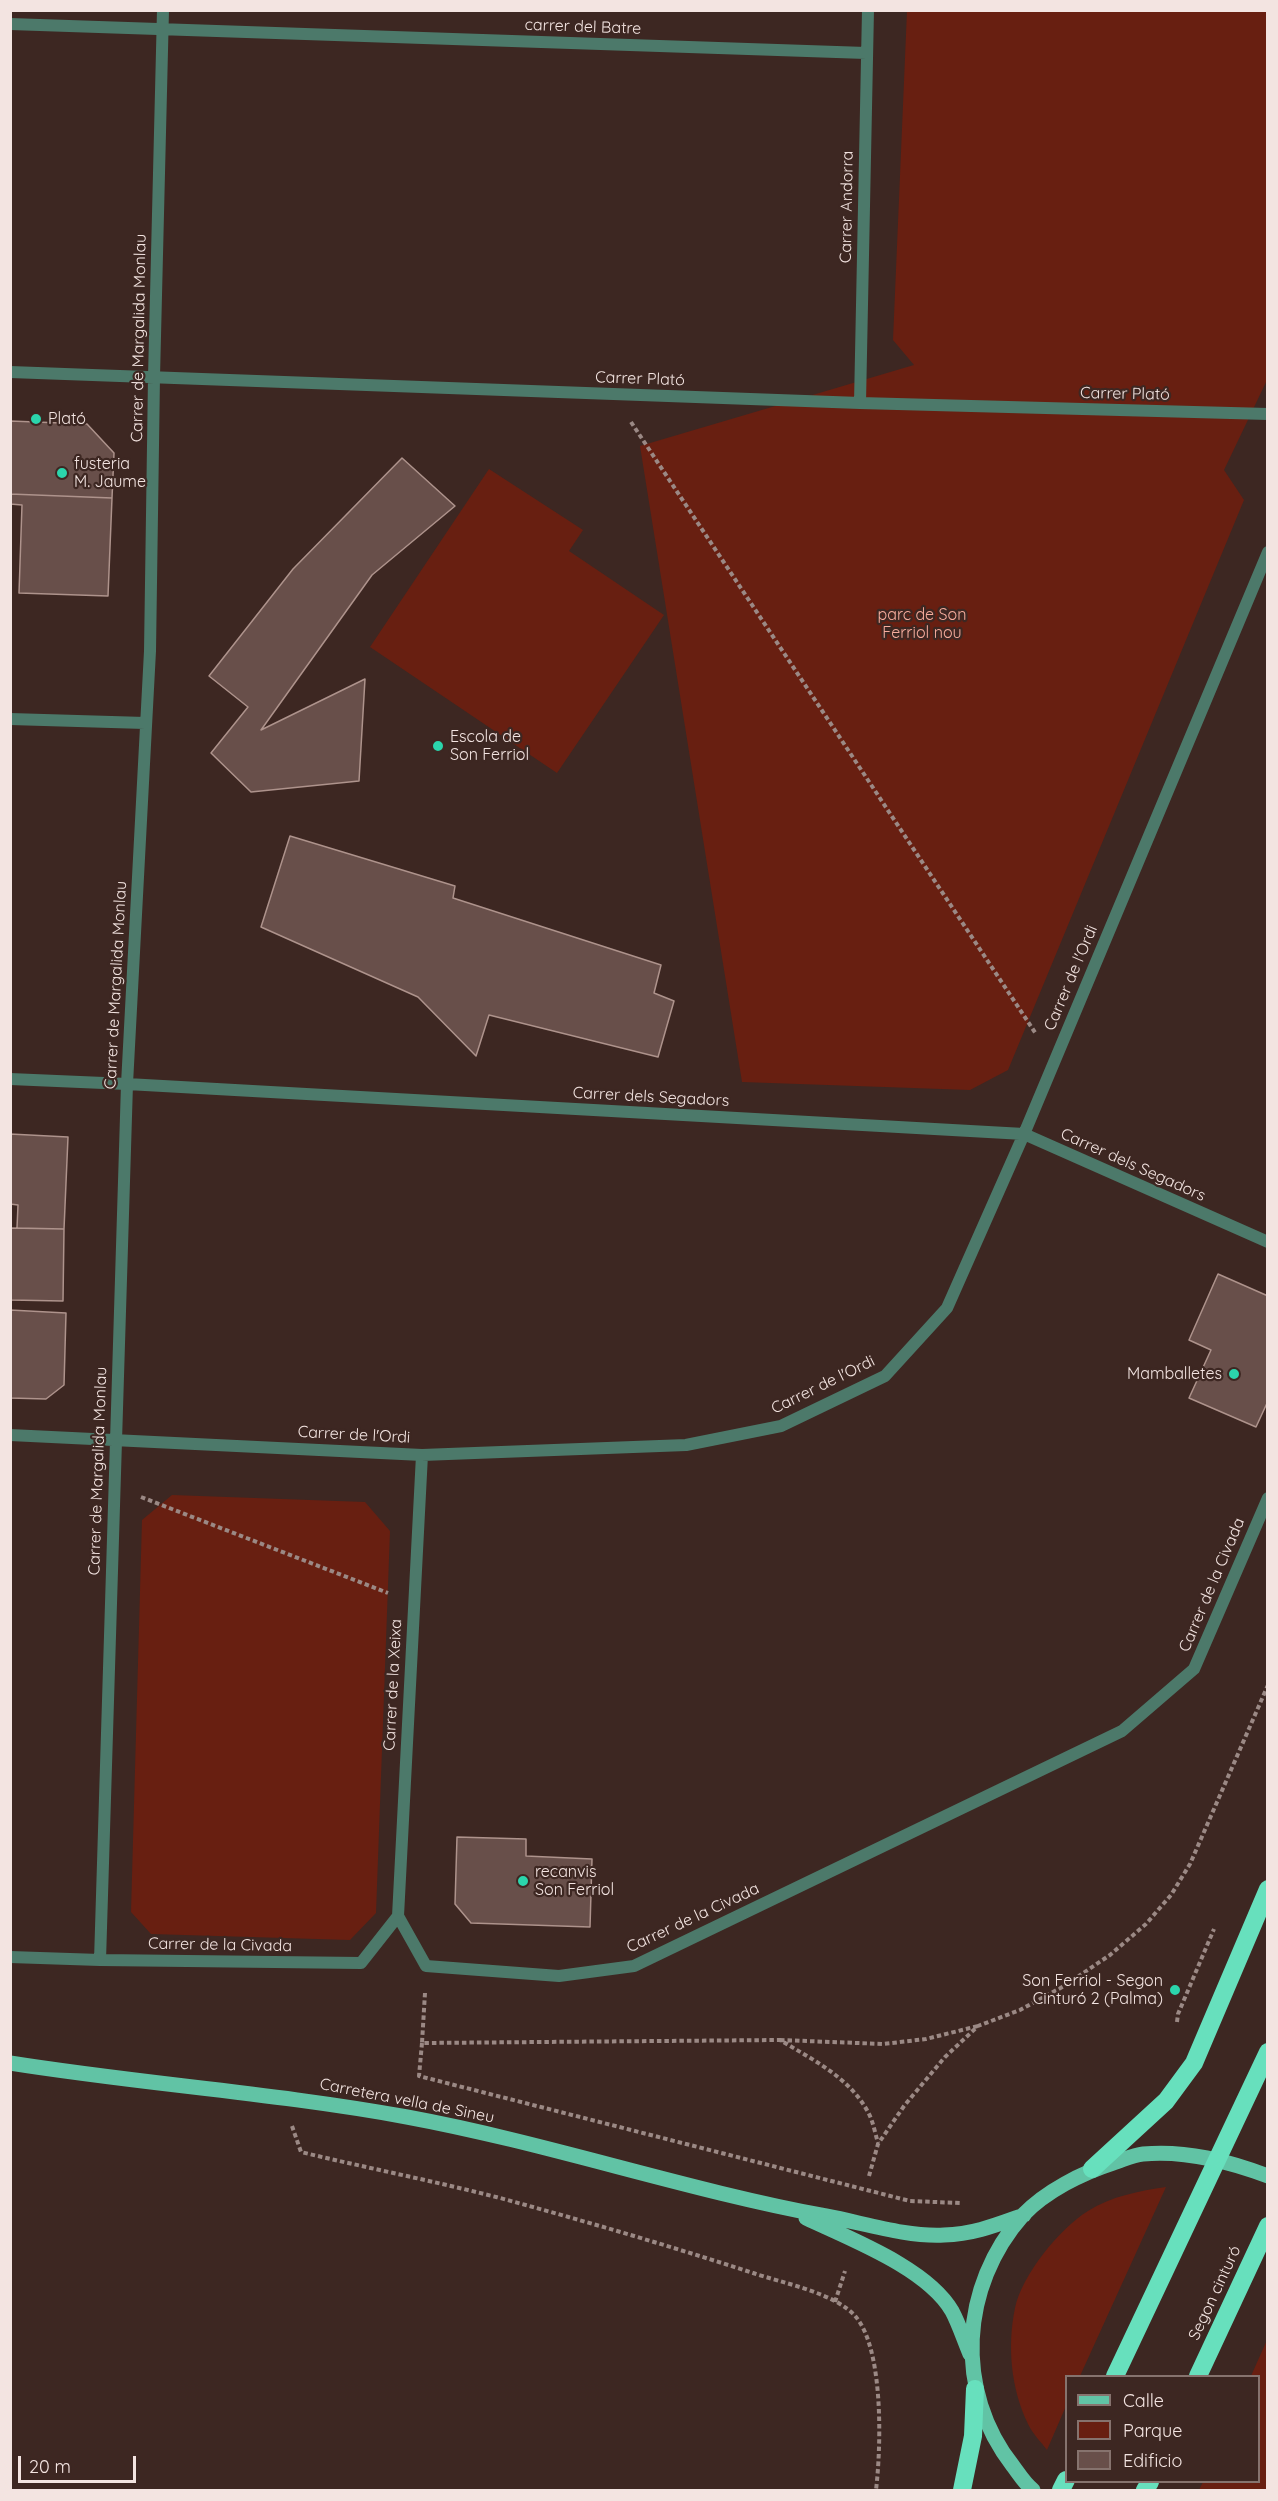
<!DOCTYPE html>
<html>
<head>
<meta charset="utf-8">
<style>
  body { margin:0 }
  #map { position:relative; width:1278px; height:2501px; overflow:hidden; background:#3d2722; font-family:Quicksand,sans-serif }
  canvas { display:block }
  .frame { position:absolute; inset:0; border:12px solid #f3e4e1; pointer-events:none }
  .legend { position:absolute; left:1065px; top:2375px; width:195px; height:108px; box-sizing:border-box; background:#3d2722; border:2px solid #86736e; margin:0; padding:8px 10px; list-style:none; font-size:18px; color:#f3e4e1 }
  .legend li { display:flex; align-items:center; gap:12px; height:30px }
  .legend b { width:30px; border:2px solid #86736e }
  .scale { position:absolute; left:18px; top:2456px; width:118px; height:27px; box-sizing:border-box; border:3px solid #f3e4e1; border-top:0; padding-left:8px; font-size:18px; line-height:21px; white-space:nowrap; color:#f3e4e1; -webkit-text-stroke:4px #3d2722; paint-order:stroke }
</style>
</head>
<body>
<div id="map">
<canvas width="1278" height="2501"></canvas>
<div class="frame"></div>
<ul class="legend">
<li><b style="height:8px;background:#61c3a5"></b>Calle</li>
<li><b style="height:16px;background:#681f11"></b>Parque</li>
<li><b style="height:16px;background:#684f4a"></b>Edificio</li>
</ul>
<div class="scale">20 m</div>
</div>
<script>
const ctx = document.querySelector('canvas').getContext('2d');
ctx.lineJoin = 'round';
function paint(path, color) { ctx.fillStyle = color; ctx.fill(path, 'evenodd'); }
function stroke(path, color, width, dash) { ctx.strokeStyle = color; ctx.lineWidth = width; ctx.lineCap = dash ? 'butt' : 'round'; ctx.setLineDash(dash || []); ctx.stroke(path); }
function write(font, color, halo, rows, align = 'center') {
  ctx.font = font + ' Quicksand,sans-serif'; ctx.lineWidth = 4.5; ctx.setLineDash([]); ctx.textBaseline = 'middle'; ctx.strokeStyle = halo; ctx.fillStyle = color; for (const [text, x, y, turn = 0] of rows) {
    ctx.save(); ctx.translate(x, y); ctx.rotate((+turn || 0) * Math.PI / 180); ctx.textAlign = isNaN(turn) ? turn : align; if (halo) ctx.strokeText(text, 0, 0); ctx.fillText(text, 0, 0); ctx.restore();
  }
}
paint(new Path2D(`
  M907,11H1267V380L1224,470L1244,500L1008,1070L970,1090L742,1082L640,446L914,365L893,340Z
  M489,469L583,530L569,551L664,615L557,773L370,647Z
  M172,1495L365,1502L390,1531L376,1913L350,1940L151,1934L131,1912L142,1520Z
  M1166,2187L1080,2376H1066V2406L1047,2450C1041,2442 1032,2433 1028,2424C1011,2389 1007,2346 1015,2308C1022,2275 1060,2228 1088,2211C1112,2196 1139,2191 1166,2187Z
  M1267,2340V2490H1199L1203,2482H1258V2376H1251Z`), '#681f11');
const building = new Path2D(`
  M10,421L87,424L114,453L112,498L10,494Z
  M402,458L455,506L372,575L261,730L365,679L359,781L251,792L211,753L248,707L209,676L293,569Z
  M10,494L112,498L108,596L19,593L22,505L10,504Z
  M290,836L455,886L453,898L661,965L654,993L674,1001L658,1057L489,1015L476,1056L418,997L261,927Z
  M10,1134L68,1137L64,1229L17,1228L18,1205L10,1204Z
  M10,1228L64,1229L63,1301L10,1300Z
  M1218,1274L1268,1296V1401L1256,1427L1189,1398L1211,1350L1189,1340Z
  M10,1310L66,1313L64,1385L46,1399L10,1398Z
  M457,1837L526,1839V1856L592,1859L590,1927L471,1923L455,1904Z`);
paint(building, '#684f4a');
stroke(building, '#ae938c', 1.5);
stroke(new Path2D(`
  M631,422L1036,1034
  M141,1497L388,1593
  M425,1993L422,2043L780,2040C813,2060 849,2077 868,2112C873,2121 875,2133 878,2143
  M1177,2022L1178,2014L1214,1929
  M780,2040L883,2044L926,2039L978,2026
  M422,2043L419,2076L910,2201L960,2203
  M292,2126L301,2152C367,2168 434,2181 500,2198C585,2221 670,2246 753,2273C782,2283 836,2293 856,2317C884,2351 881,2448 876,2490
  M869,2176L878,2144L904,2106L945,2057L978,2026L1020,2010L1064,1986L1110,1955L1146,1924L1171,1895L1190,1864L1268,1685
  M835,2302L845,2271`), '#9b8985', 4, [4.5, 3]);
stroke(new Path2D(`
  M10,24L866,53
  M10,372L860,403L1268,414
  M860,403L868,10
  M10,719L145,723
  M10,1079L127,1084L1024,1134L1268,1242
  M10,1435L422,1455L686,1445L781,1426L885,1376L947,1308L1024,1134L1268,552
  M398,1916L426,1966L559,1976L634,1966L1122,1731L1194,1669L1268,1498
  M398,1916L422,1455
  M10,1957L100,1960L361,1963L398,1916
  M100,1960L127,1084L150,651L154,377L163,10`), '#4c796a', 12);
stroke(new Path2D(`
  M10,2063C142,2084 275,2093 407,2117C548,2143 685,2190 826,2216C864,2223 906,2237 944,2235C974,2234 996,2225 1024,2215
  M806,2218C850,2239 927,2268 952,2311C959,2324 964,2340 970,2354
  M1033,2490C1025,2484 1019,2474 1013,2466C954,2391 960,2286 1023,2215C1046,2191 1082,2173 1113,2163C1123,2160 1133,2155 1143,2154C1186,2150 1228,2161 1268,2176`), '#61c3a5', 15);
stroke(new Path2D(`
  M1092,2169L1166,2101L1194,2063L1268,1889
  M1115,2376L1268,2052
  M1198,2376L1268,2226
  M962,2490L973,2436L975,2389
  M1061,2490L1066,2480
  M1145,2490L1150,2482`), '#67e0bd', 18);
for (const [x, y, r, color] of [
  [36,419,6,"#2bd5ac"],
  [62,473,6,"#2bd5ac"],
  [438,746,6,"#2bd5ac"],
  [1234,1374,6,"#2bd5ac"],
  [523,1881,6,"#2bd5ac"],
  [1175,1990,6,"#2bd5ac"]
]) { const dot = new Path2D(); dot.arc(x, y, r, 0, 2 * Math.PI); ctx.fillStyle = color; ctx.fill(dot); stroke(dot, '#3d2722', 2); }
write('16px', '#f3e4e1', '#3d2722', [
  ["carrer del Batre",583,27,2],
  ["Carrer Andorra",847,207,-89],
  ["Carrer de Margalida Monlau",139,338,-89],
  ["Carrer Plató",640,379,2],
  ["Carrer Plató",1125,394,1],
  ["Carrer de l'Ordi",1071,978,-67],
  ["Carrer de Margalida Monlau",116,985,-87],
  ["Carrer dels Segadors",651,1097,3],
  ["Carrer dels Segadors",1133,1165,24],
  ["Carrer de l'Ordi",823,1385,-26],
  ["Carrer de l'Ordi",354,1435,3],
  ["Carrer de Margalida Monlau",98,1471,-88],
  ["Carrer de la Civada",1212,1585,-67],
  ["Carrer de la Xeixa",393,1685,-87],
  ["Carrer de la Civada",693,1918,-25],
  ["Carrer de la Civada",220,1945,1],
  ["Carretera vella de Sineu",407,2101,11],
  ["Segon cinturó",1215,2293,-65]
]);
write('16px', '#f3e4e1', '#3d2722', [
  ["Plató",48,419],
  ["fusteria",74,464],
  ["M. Jaume",74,482],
  ["Escola de",450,737],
  ["Son Ferriol",450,755],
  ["Mamballetes",1222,1374,"right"],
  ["recanvis",535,1872],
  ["Son Ferriol",535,1890],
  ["Son Ferriol - Segon",1163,1981,"right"],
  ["Cinturó 2 (Palma)",1163,1999,"right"]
], 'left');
write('16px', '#f8ad9d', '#3d2722', [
  ["parc de Son",922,615],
  ["Ferriol nou",922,633]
]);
</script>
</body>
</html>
